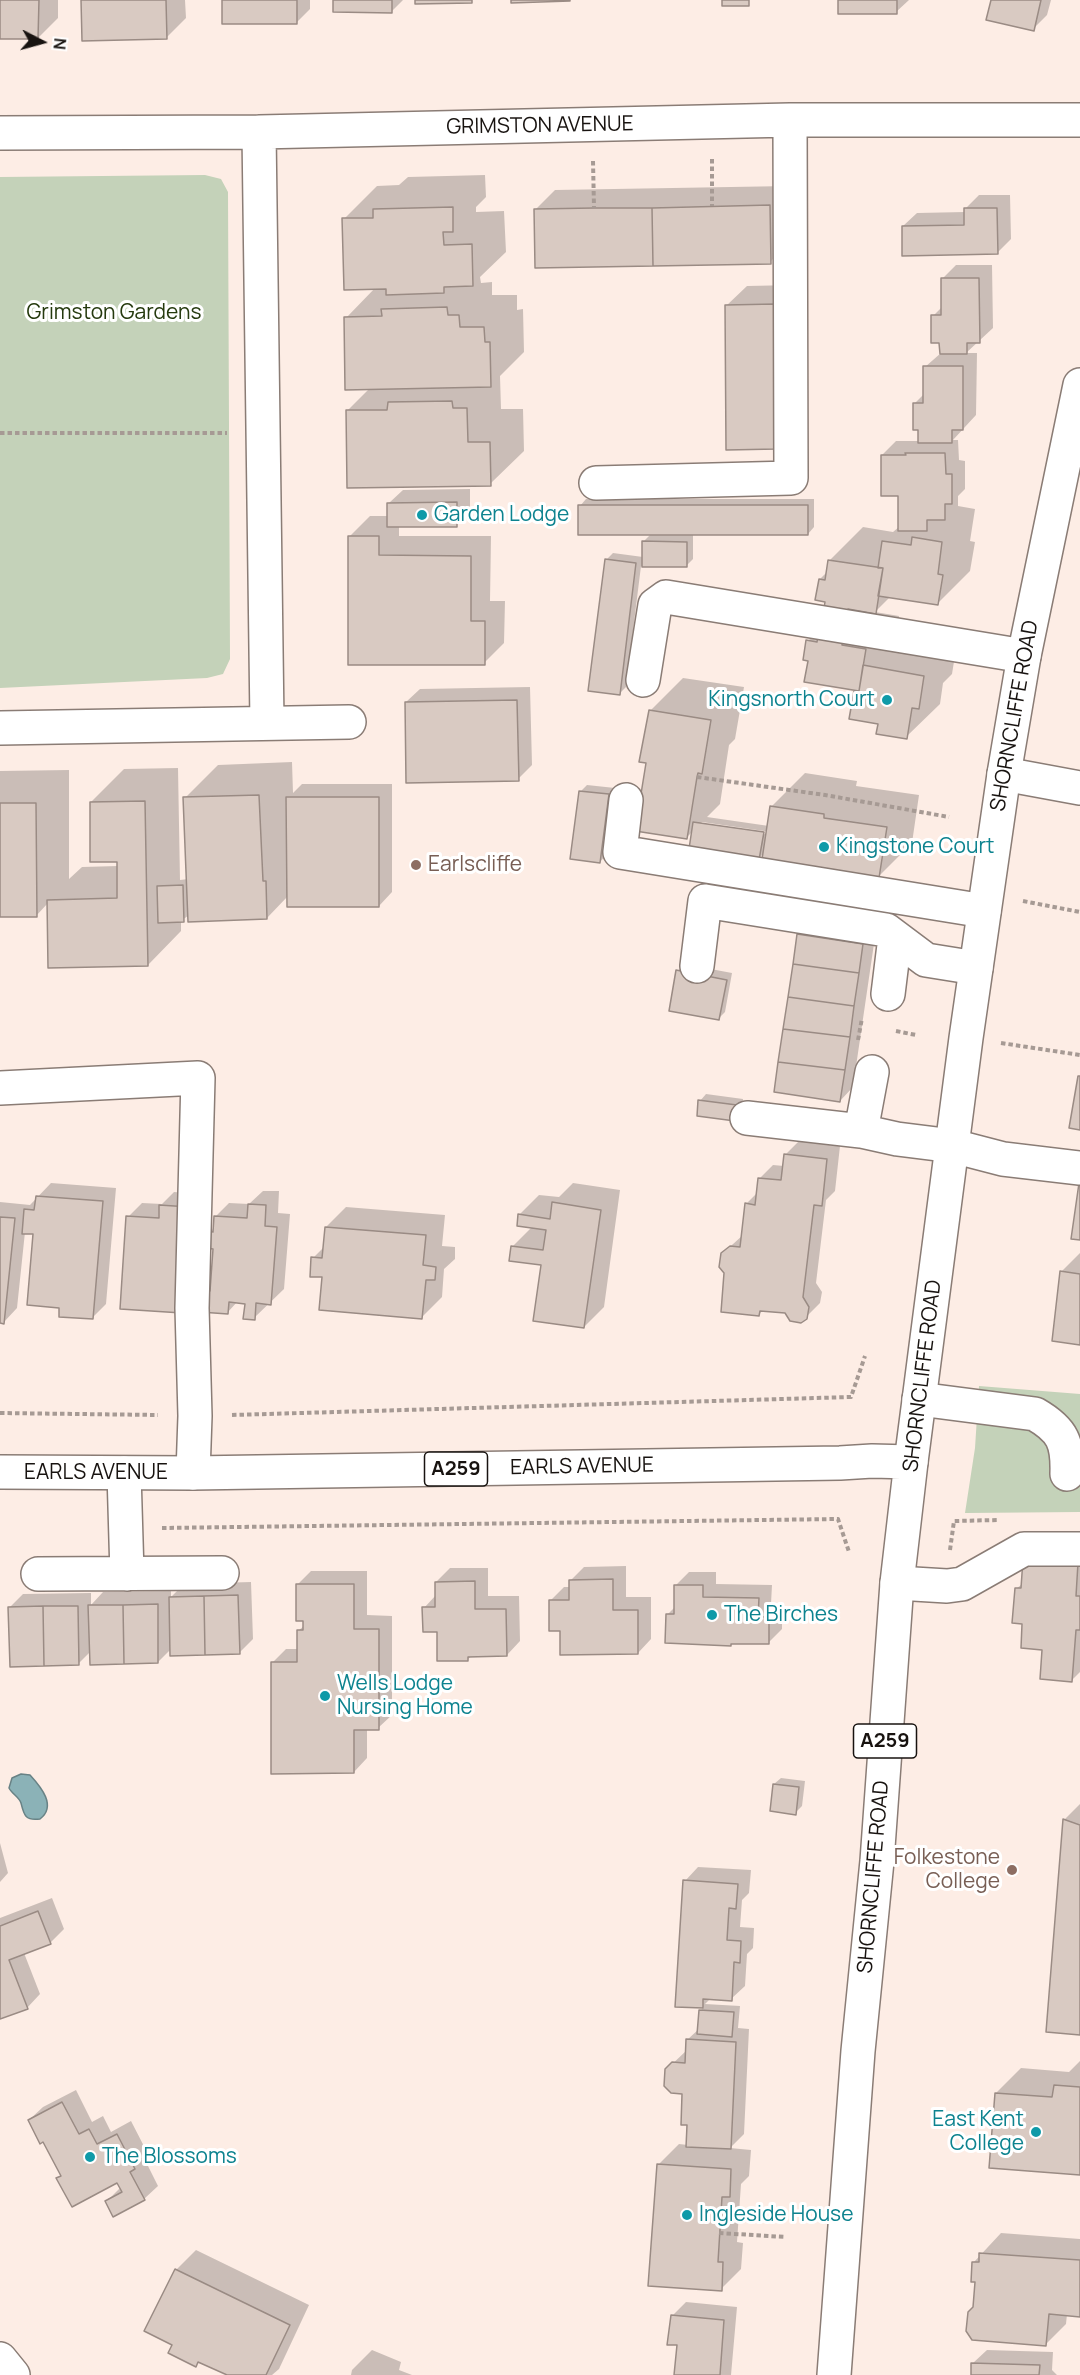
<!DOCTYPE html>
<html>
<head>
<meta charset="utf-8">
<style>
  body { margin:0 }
  #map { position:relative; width:1080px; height:2375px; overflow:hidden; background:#fdede5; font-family:Manrope,sans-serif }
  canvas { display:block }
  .north { position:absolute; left:12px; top:12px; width:60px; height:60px; -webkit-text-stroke:4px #fff; paint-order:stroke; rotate:96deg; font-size:16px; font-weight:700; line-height:24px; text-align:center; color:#181310 }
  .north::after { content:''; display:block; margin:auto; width:21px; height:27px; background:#181310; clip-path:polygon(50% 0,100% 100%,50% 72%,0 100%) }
</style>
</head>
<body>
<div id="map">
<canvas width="1080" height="2375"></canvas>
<div class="north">N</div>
</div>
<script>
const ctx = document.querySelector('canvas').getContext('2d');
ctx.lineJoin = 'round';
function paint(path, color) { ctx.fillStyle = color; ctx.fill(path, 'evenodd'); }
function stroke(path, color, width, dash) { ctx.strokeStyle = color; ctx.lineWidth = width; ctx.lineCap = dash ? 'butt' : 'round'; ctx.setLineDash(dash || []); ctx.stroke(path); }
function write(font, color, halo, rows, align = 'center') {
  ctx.font = font + ' Manrope,sans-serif'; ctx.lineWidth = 6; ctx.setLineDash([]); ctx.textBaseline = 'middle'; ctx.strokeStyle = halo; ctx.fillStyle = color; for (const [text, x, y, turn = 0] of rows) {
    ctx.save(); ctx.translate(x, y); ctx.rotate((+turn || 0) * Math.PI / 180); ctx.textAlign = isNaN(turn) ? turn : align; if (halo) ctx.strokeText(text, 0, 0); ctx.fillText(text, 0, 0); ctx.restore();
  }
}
paint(new Path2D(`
  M205,175L221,179L228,192L230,659L223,674L207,678L0,688V177Z
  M979,1386L1080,1394V1512L965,1513L975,1448Z`), '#c4d2b9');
const water = new Path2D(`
  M21,1774L30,1775C41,1787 57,1806 40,1819C25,1821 24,1815 21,1803C19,1797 12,1794 9,1788L12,1778Z`);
paint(water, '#8bb2b7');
stroke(water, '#688285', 1.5);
paint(new Path2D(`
  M0,0H58V18L38,38L0,37Z
  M83,0H185L186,18L166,38Z
  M223,0H310V9L296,23Z
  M334,0H403L392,11Z
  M839,0H909L896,12Z
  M992,0H1051L1047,15L1033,29Z
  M485,175L486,197L476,207V212L504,211L506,252L480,277L481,283L492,282V295H517V310L523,309L524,352L500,376L501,409H523L524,451L490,484L347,411L370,388L346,318L376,287L344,219L377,186L399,185L408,177Z
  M789,186L790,242L770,262L535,210L555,190Z
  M979,195H1010L1011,239L997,253L903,226L917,213L965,212V209Z
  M956,265H992L993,328L966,353H977L976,415L953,440H958L959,460L965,461V489L958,496V506L975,509L970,541L975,542L970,571L937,604L891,596L875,612L899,616L896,632L957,643L952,674L943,683L940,704L906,737L880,723L851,718L856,689L809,660L808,641L834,614L826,600L820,579L828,571L830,560L863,527L893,532L900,526V494L882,455L896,441H919V428L914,404L924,394L925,367L941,353V342L933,316L943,306L942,279Z
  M794,285L796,428L726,306L747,286Z
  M470,489V512L456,525L399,526V536H491L490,601H505L504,643L484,663L350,536L370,516H389V503L403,490Z
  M586,499H814V527L808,534H693V559L686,566H641L626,687L619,694L606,560L613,553L643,557V542L651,534L580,506Z
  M683,678L744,687L735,739L729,745L720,804L707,817L769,826L772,806L805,773L857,781L856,786L919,795L912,843L879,876L765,852L759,858L694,830L687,837L648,762L650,711ZM702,822L771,832V835L699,825Z
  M530,687L532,765L518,779L406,702L420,689Z
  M292,762L293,793L302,784H392V892L379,906L288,896L267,918L189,915L181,921V931L148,965L48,903L36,916H0V771L69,770V879L82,867L118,866V860L91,802L124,769L178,768L180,880L188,879L185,798L218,765Z
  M587,785L615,788L606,855L600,862L581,791Z
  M812,921L876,930L853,1087L840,1101L798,935Z
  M684,964L732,973L725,1012L719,1018L678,971Z
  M706,1094L743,1099L741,1113L700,1101Z
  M799,1141L840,1146L835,1191L826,1200L816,1283L822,1292L820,1303L806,1317L786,1312L763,1310L759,1314L726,1272L722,1254L743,1235L746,1204L758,1192L760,1178L773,1165L784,1166L785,1155Z
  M51,1183L116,1188L106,1304L92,1318L61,1306L35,1233L25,1232L17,1308L4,1322H0V1202L30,1205Z
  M573,1183L620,1190L604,1307L584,1327L543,1264L511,1260L513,1246L532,1227L519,1215L539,1195L559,1197Z
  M263,1191H279L278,1213L290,1214L284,1289L254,1318L247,1302L238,1301L227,1313L203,1291L212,1282L215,1247L210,1232L215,1227V1217L229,1203L249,1204Z
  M174,1192L203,1194L195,1298L128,1217L142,1203L162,1204Z
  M346,1207L445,1215L442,1246L455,1247V1259L444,1269L442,1297L422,1317L313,1258L325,1246L326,1227Z
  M1080,1253V1343L1061,1272Z
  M1080,1537V1672L1072,1680L1024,1623L1016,1589Z
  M626,1566V1597H651V1639L638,1653L561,1629L550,1601L564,1587H571L570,1581L584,1567Z
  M450,1568H488V1596H519L520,1641L507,1655L472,1656L468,1659L438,1630L424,1608L436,1595V1582Z
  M311,1571H367V1615L392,1616V1715L378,1728L367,1729V1758L354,1772L272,1663L286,1649H299L298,1631L305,1625L297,1585Z
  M689,1572H716V1584L772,1585L771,1604H782V1629L768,1643L733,1642L731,1645L667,1615L675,1607L676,1585Z
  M251,1582L253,1639L239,1653L172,1648L158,1662L91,1651L79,1663L10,1607L23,1594L91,1593V1605L103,1592L171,1591V1597L184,1584Z
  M781,1778L805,1781L802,1806L795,1813L774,1784Z
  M1080,1804V2034L1064,1820Z
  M0,1843L8,1873L0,1882Z
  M698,1867L751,1870L749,1893L742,1900L740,1927L754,1928L753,1948L747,1954L745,1986L731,1999L711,1998L705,2004L740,2006L738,2028L749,2029L744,2134L730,2148L751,2150L749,2176L741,2184L737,2242L743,2243L741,2269L721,2289L659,2164L679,2144L688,2145L689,2124L684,2093L667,2069L687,2050V2040L700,2028L701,2010L704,2007L677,2005L685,1881Z
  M52,1898L64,1929L50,1943L24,1953L40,1994L27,2008L0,2018V1918Z
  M1080,2061V2173L996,2093L1021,2068L1069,2072Z
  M76,2090L92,2122L103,2116L111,2132L131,2121L148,2154L144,2158L158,2186L144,2199L107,2201L121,2187L118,2181L58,2179L62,2175L44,2140L29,2120L43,2107Z
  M1001,2233L1080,2239V2315L1067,2314L1066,2324L1046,2344L975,2307L977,2281L974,2262Z
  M196,2250L309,2305L279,2369L272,2375H230L200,2361L196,2365L174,2344L176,2270Z
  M686,2302L737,2307L731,2375H676L679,2344L672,2316Z
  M372,2350L401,2362L399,2370L412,2375H351L352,2370Z
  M987,2350L1053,2352L1052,2370L1057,2375H972L973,2363Z`), '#0003');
const building = new Path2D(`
  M0,0H39L38,39H0Z
  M81,0H166L167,39L82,41Z
  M222,0H297V24H222Z
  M333,0H392V13L333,12Z
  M415,0H472V3L415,4Z
  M511,0H570V1L511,3Z
  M722,0H749V6H722Z
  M838,0H897V14H838Z
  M991,0H1041L1034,31L986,20Z
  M770,205L771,264L653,266L652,208Z
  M453,207V232H443L444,245L472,244L473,286L444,287V293L386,295V289L344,290L342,218H373V209Z
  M594,208H652L653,266L535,268L534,209Z
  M964,208H997L998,254L902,256V226L964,225Z
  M941,278H979L980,343H967V354H940L939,343H931V315H941Z
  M775,304L777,449L726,450L725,305Z
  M447,307L448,315H459L460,327H484L485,342H490L491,387L345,390L344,317L382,316L381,309Z
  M923,366H963V430H952V443H918V430H913V403H923Z
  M452,401L453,408H467L468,442H490L491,486L347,488L346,410H387L388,402Z
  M905,453H945L946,474H952V504H945V520H927V531H898V496H881V455H906Z
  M457,502V527H387V503Z
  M578,505H808V535H578Z
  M348,536H379V555L471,556V621H485V665H348Z
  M912,537L942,542L938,574L943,575L938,605L878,596L883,568H878L882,541L911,545Z
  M642,541L687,542V567H642Z
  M605,559L636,563L620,695L588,691Z
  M828,560L883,568L876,614L848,609L846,618L823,614L825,602L815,600L819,579L825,580Z
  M819,630L843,634L842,645L866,649L859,691L804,682L808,661L803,660L806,640L817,642Z
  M863,665L924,676L919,709L912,708L907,739L876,734L878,724L849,719L854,691H859Z
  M517,700L519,781L406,783L405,702Z
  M649,710L711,720L702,774L698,773L697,777L687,839L635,831L646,763L639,762Z
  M579,791L609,794L600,863L570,859Z
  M259,795L263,881H266L267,919L188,922L183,797Z
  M286,797H379V907H287Z
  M145,801L148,966L48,968L47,900L117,898V862H90V802Z
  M0,803H36L37,917H0Z
  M770,806L824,814V818L887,827L879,878L761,866Z
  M693,822L764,832L759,860L689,849Z
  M183,885L184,922L158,923L157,886Z
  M797,934L863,944L859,973L793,964Z
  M793,964L859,973L854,1006L788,997Z
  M676,970L727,980L719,1020L669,1011Z
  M788,997L854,1006L850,1037L783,1029Z
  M783,1029L850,1037L845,1070L778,1062Z
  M778,1062L845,1070L840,1102L774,1092Z
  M1078,1076H1080V1130L1069,1128Z
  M698,1100L737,1105L735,1121L697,1116Z
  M784,1154L827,1159L822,1206L814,1205L803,1297L809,1307L807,1319L801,1323L790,1321L785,1313L760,1311L759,1316L721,1312L724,1273L719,1267L721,1253L730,1246L740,1247L745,1203L755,1205L758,1178L781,1180Z
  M1079,1183H1080V1240L1071,1239Z
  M36,1196L103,1201L93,1319L59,1317V1308L27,1305L33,1234H22L24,1209L34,1210Z
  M552,1202L601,1210L584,1328L533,1321L541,1265L509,1261L511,1246L543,1250L546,1230L517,1226L518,1214L550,1219Z
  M248,1204L266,1205L265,1226L277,1227L271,1305L256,1303L255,1320L243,1319L245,1304L229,1302L228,1314L200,1312L202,1290L210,1291L213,1249L207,1248L208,1231L213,1232L214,1216L247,1218Z
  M159,1205L190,1207L182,1313L120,1309L126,1216L159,1218Z
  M0,1217L15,1218L4,1324L0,1323Z
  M325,1227L426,1235L423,1265L436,1267L435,1280H426L422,1319L319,1310L322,1277H310L311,1257L322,1258Z
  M1060,1271L1080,1274V1345L1052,1341Z
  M1023,1559L1078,1563L1076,1596H1080V1630H1076L1072,1682L1040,1679L1042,1650L1021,1648L1022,1624L1012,1623L1015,1588H1021Z
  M613,1579V1610H638V1654L560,1655V1631H549V1600H569V1580Z
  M475,1581V1609H506L507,1656L468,1657V1661H437V1632H423L422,1607H435V1582Z
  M296,1584H354V1629H379V1730H354V1773L271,1774V1662H297V1630H303V1621H296Z
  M674,1585H703V1597L759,1598L758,1617H769V1644H731V1646L665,1643L666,1614H674Z
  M238,1595L240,1654L205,1655L204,1596Z
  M204,1596L205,1655L170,1656L169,1597Z
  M158,1604V1663L124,1664L123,1605Z
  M88,1605H123L124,1664L90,1665Z
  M43,1606L44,1666L10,1667L8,1607Z
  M43,1606H78L79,1665L44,1666Z
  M773,1784L799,1787L796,1815L770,1811Z
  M1063,1819L1080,1825V2035L1046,2032Z
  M683,1880L738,1884L736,1909L729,1908L727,1940L741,1941L740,1963L734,1962L732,2001L703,1999V2008L675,2007Z
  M38,1911L51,1944L9,1960L28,2009L0,2019V1926Z
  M699,2010L734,2012L732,2037L697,2034Z
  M686,2039L736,2042L731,2149L686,2147L687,2125H681L682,2094L671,2093L664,2086L665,2069L672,2062L685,2063Z
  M1054,2085L1080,2087V2175L989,2168L995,2093L1052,2097Z
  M62,2102L79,2134L89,2129L97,2144L117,2134L135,2169L130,2172L145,2200L113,2217L105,2201L122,2192L117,2183L72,2207L56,2178L61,2176L43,2142L40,2144L28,2120Z
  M657,2164L731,2169L730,2197H722L718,2262H723L722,2291L648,2286Z
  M979,2253L1080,2260V2317L1049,2314L1046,2346L972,2340L966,2331L968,2312L973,2307L975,2282H971L972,2262H979Z
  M175,2269L290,2325L266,2375H227L198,2362L196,2367L168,2353L172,2345L144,2331Z
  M671,2315L724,2320L720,2375H674L677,2345H667Z
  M971,2363L1040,2365L1039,2375H971Z`);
paint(building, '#d9cac2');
stroke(building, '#9a8b84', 1.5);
const minor = new Path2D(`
  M259,132L267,723
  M0,133L259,132L790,120H1080
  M596,483L791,478L790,120
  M643,680L655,605L666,597L1024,656
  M0,728L349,722
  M1004,774L1080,788
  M626,800L620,852L984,911
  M697,966L705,901L886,930L926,960L976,968
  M888,994L895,937
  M0,1088L198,1078L192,1308L195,1416L193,1473
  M747,1118L861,1131L897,1139L953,1146L1003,1159L1080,1168
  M861,1131L872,1072
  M919,1399L1035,1414C1063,1430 1068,1443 1067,1474
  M124,1473L127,1574
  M38,1574L222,1573
  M897,1583L947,1586L962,1584L1024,1549H1080
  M0,2359L13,2375`);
const major = new Path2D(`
  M911,1462L966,1038L1004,774L1024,656L1080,385`);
const highway = new Path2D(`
  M0,1472L193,1473L840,1463L872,1461L911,1462L897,1583L877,1861L858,2051L834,2375`);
stroke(minor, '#8a7c75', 36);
stroke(major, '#8a7c75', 36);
stroke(highway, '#8a7c75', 36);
stroke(new Path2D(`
  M712,159V206
  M593,161L594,208
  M0,433H227
  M697,777L825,795L949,817
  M1023,901L1080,912
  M896,1031L916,1035
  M858,1040L862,1018
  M1001,1043L1080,1055
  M0,1413L158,1415
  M232,1415L851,1397L865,1356
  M162,1528L838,1519L849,1552
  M950,1550L954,1521L998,1520
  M719,2233L786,2237`), '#a69a94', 4, [4.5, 3]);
stroke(minor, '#fff', 33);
stroke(major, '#fff', 33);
stroke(highway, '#fff', 33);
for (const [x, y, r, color] of [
  [422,515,6,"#0f9aa8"],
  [887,700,6,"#0f9aa8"],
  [824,847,6,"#0f9aa8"],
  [416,865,6,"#8d6e63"],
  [712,1615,6,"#0f9aa8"],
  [325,1696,6,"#0f9aa8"],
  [1012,1870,6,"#8d6e63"],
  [1036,2132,6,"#0f9aa8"],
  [90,2157,6,"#0f9aa8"],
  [687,2215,6,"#0f9aa8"]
]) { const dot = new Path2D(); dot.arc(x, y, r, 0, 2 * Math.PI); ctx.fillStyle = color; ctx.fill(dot); stroke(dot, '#fff', 2); }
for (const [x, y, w] of [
  [456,1469,63],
  [885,1741,63]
]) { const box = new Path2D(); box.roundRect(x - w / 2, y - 17, w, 34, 4.5); ctx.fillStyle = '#fff'; ctx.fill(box); stroke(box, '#181310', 1.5); }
write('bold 20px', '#181310', null, [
  ["A259",456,1469],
  ["A259",885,1741]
]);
write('21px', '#181310', '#fff', [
  ["GRIMSTON AVENUE",540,126,-1],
  ["SHORNCLIFFE ROAD",1015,716,-80],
  ["SHORNCLIFFE ROAD",923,1376,-83],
  ["EARLS AVENUE",582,1467,-1],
  ["EARLS AVENUE",96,1473],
  ["SHORNCLIFFE ROAD",874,1877,-85]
]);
write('21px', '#253a0e', '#fff', [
  ["Grimston Gardens",114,313]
]);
write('21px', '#0d838f', '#fff', [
  ["Garden Lodge",434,515],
  ["Kingsnorth Court",875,700,"right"],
  ["Kingstone Court",836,847],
  ["The Birches",724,1615],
  ["Wells Lodge",337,1684],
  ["Nursing Home",337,1708],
  ["East Kent",1024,2120,"right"],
  ["College",1024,2144,"right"],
  ["The Blossoms",102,2157],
  ["Ingleside House",699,2215]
], 'left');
write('21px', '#785e54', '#fff', [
  ["Earlscliffe",428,865],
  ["Folkestone",1000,1858,"right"],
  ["College",1000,1882,"right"]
], 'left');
</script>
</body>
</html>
